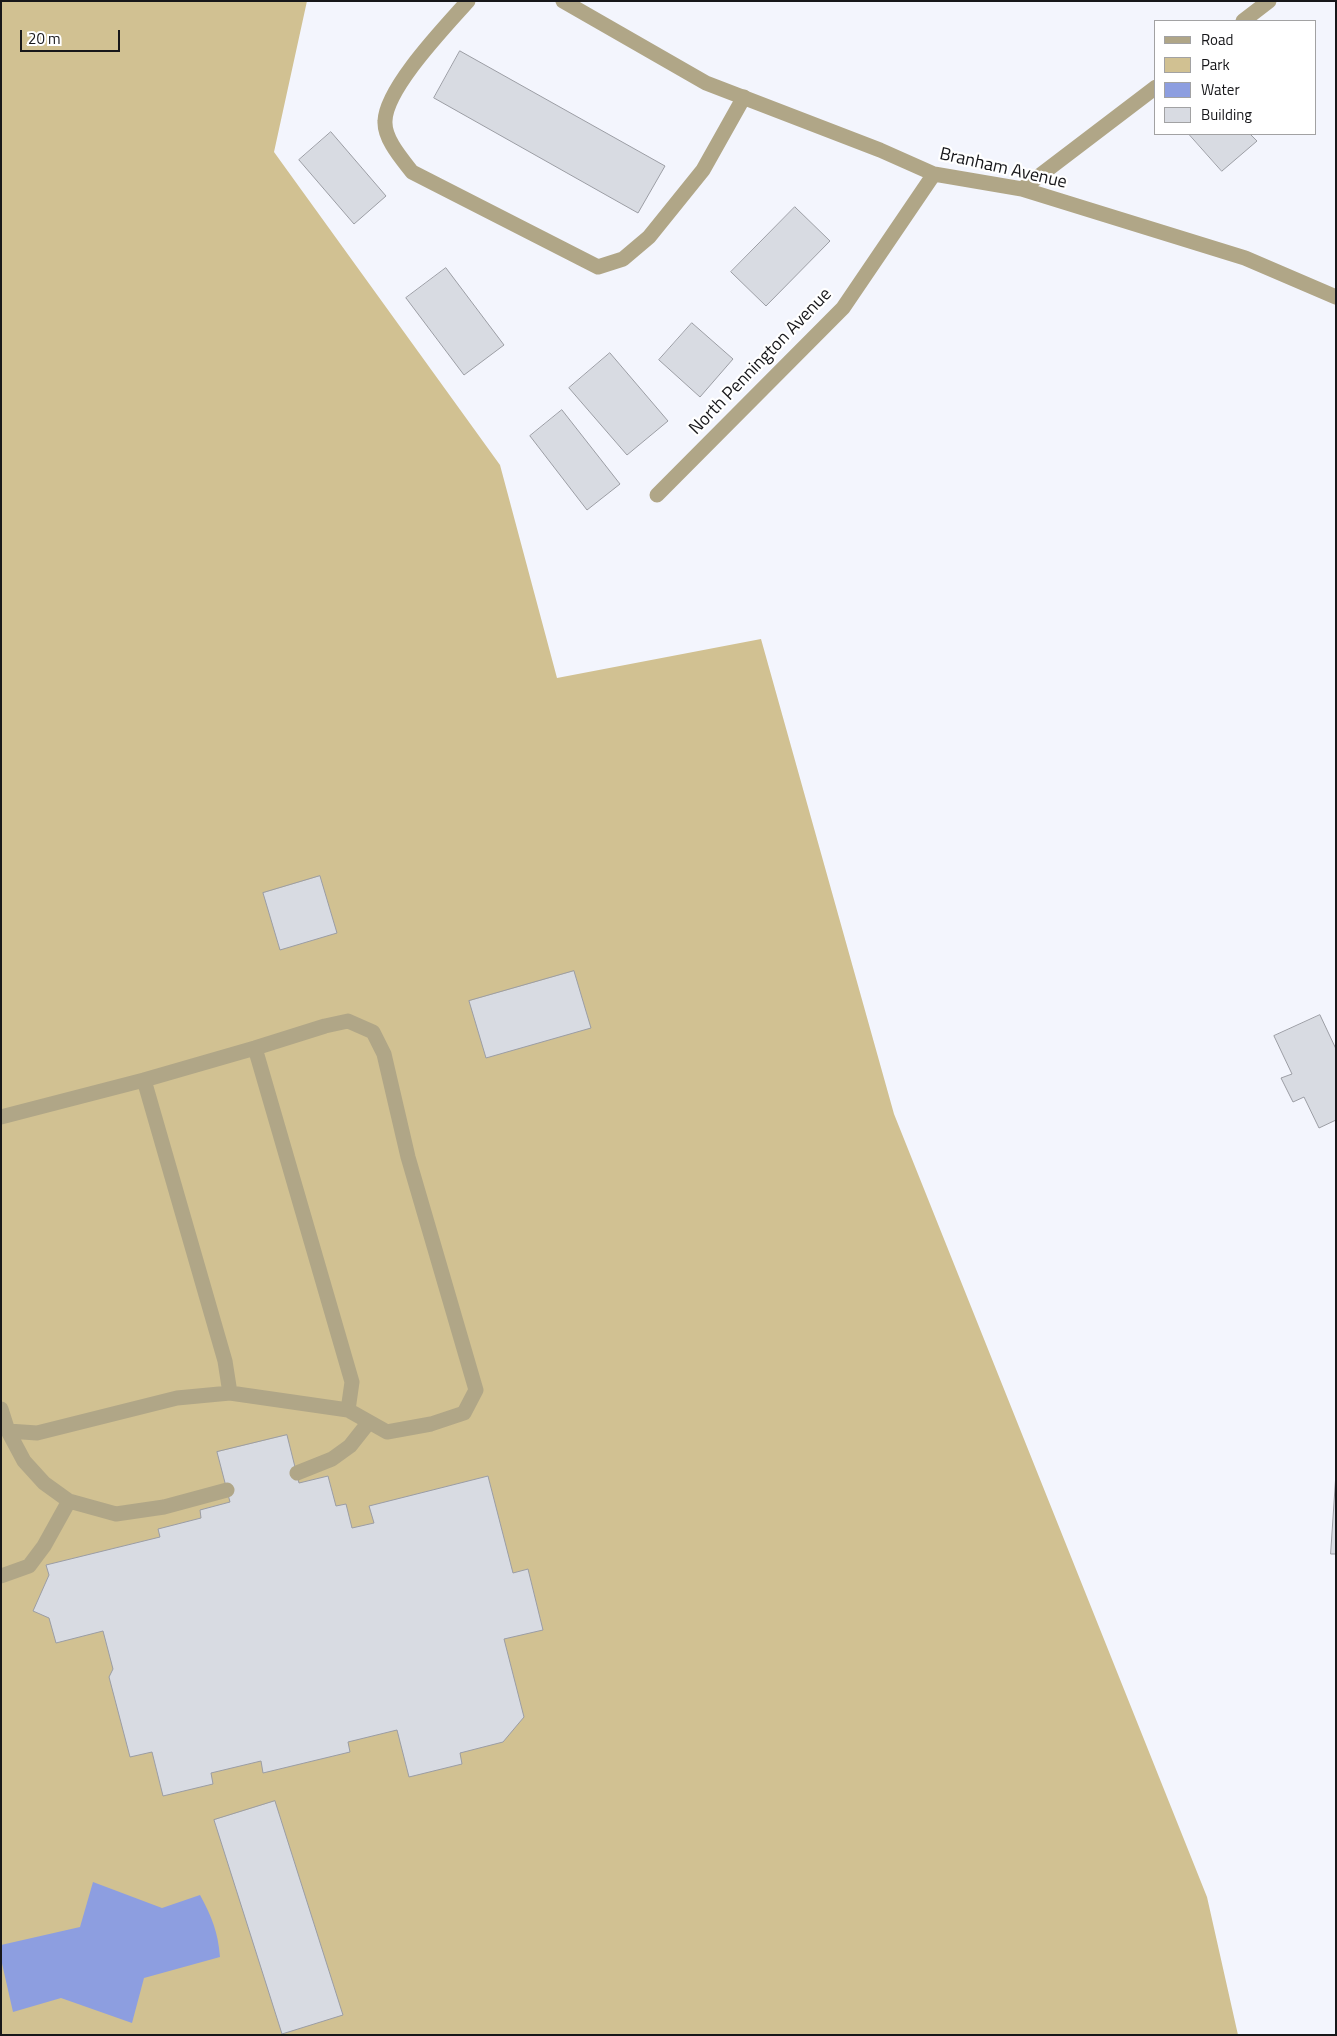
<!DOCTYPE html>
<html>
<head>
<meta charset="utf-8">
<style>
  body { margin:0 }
  #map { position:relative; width:1337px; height:2036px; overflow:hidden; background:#f3f5fd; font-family:"Titillium Web",sans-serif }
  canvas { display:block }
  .frame { position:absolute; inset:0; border:2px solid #17171a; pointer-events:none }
  .legend { position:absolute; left:1154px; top:20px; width:162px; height:115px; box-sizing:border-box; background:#fff; border:1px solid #a2a2a3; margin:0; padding:6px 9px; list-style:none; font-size:15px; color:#17171a }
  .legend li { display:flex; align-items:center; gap:10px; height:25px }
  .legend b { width:25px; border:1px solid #a2a2a3 }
  .scale { position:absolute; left:20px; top:30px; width:100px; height:22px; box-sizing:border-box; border:2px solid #17171a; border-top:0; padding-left:6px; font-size:15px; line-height:18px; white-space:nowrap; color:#17171a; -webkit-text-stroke:4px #fff; paint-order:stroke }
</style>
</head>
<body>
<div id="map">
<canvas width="1337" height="2036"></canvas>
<div class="frame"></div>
<ul class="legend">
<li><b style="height:6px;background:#b0a687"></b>Road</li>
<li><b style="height:14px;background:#d1c192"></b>Park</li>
<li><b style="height:14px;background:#8d9ee0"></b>Water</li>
<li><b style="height:14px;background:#d8dbe2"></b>Building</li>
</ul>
<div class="scale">20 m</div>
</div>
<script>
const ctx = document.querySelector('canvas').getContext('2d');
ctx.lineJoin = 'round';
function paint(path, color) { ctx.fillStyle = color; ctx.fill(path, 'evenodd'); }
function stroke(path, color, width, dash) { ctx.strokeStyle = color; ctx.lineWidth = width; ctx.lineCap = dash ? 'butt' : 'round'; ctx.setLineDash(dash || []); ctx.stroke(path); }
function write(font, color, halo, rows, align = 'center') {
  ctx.font = font + ' "Titillium Web",sans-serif'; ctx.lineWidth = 4.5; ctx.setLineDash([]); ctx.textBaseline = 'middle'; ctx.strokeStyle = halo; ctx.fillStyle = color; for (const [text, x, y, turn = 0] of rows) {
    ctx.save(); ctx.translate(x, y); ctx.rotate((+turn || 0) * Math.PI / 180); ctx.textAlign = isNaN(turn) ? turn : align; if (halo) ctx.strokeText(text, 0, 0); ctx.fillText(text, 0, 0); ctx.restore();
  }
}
paint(new Path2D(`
  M1,1H307L274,152L500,465L557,678L761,639L894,1114L1207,1897L1238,2035H1Z`), '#d1c192');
paint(new Path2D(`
  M93,1882L162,1908L200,1895C212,1917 218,1932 220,1957L144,1978L132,2023L61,1998L13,2012L1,1959V1945L80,1927Z`), '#8d9ee0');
const building = new Path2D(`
  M460,51L665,166L638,213L434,98Z
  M331,132L386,196L354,224L299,160Z
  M1189,134H1250L1257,141L1222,171Z
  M795,207L830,241L766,306L731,272Z
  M446,268L504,345L464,375L406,298Z
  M692,323L733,359L700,397L659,360Z
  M610,353L668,421L627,455L569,388Z
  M562,410L620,484L587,510L530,436Z
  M320,876L337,933L280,950L263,893Z
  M574,971L591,1028L486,1058L469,1001Z
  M1320,1015L1336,1049V1120L1319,1128L1304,1097L1293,1102L1281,1078L1292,1074L1274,1036Z
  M287,1435L299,1483L328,1476L336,1506L346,1504L352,1528L374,1523L369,1506L488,1476L513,1573L528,1569L543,1630L504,1639L524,1717L503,1742L460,1753L462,1764L409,1777L397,1730L348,1742L350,1752L263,1773L261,1761L211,1773L213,1784L163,1796L152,1752L130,1757L109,1677L113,1669L103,1631L56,1643L49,1618L33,1611L49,1575L46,1565L160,1537L158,1529L201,1518L200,1510L230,1502L217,1452Z
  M1336,1473V1554H1331Z
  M275,1801L343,2015L282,2034L214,1820Z`);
paint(building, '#d8dbe2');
stroke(building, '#9b9da4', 1);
stroke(new Path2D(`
  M468,1C445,27 386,88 385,121C384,139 402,159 412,172L598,267L623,259L649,237L703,170L744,97
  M255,1048L352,1382L348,1410
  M144,1080L225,1361L230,1393
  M1,1117L144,1080L255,1048L325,1026L348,1021L373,1032L384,1054L408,1157L476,1390L464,1413L431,1424L387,1432L348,1410L230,1393L177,1398L37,1433L8,1431L1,1409
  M8,1431L24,1461L44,1483L69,1501L116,1514L164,1507L227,1490
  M297,1473L332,1459L350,1446L369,1422
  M1,1576L29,1566L44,1546L69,1501`), '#b0a687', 15);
stroke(new Path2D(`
  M563,1L706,83L880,150L934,174L1022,189L1245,258L1336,297
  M1243,21L1269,1
  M1022,189L1156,87
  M657,495L843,308L934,174`), '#b0a687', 15);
write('18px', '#17171a', '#fff', [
  ["Branham Avenue",1003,169,13],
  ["North Pennington Avenue",761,362,-46]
]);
</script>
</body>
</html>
